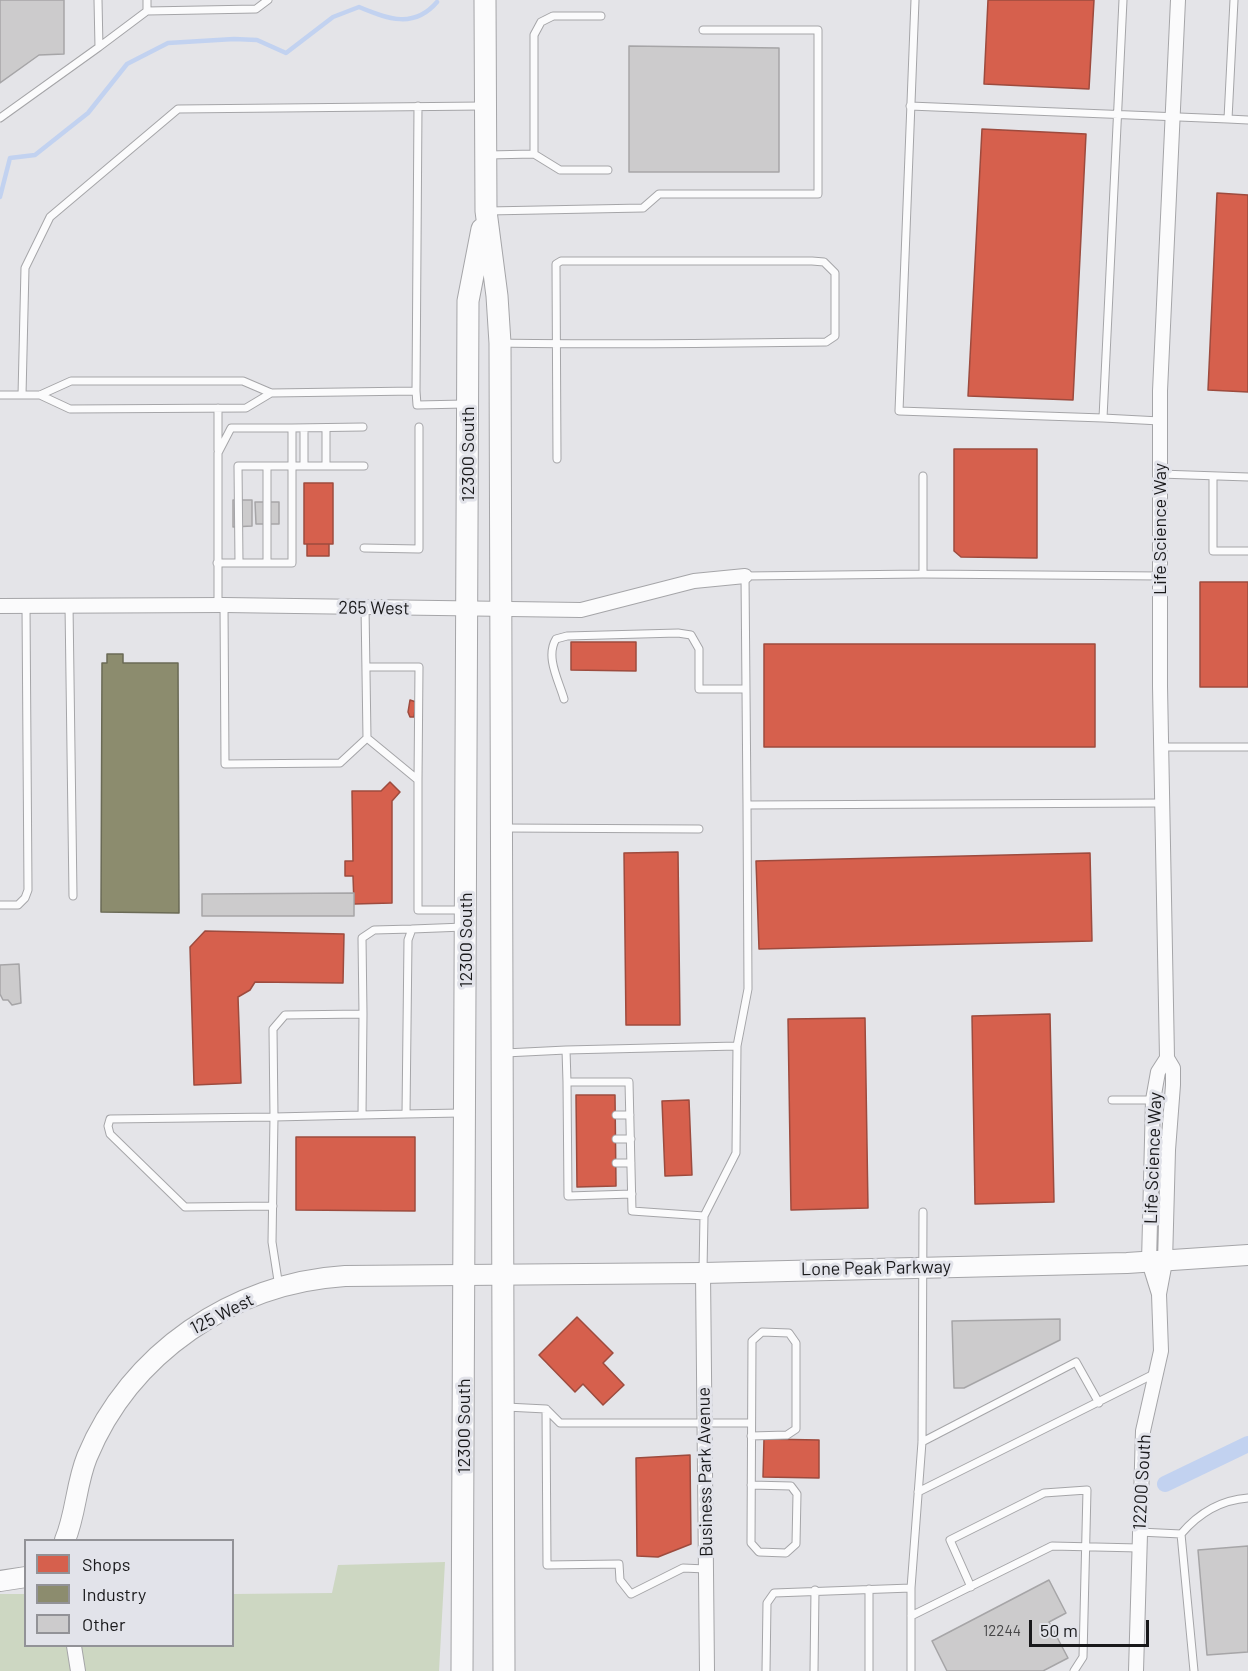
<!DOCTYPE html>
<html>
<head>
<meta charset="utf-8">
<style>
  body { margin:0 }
  #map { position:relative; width:1248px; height:1671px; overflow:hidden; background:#e4e4e8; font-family:Barlow,sans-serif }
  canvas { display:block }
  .legend { position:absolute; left:24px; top:1539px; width:210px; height:108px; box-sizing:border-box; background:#e2e3ea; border:2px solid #929297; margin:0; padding:8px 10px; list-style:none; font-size:18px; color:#19191b }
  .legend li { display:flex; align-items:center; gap:12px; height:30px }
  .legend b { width:30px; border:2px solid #929297 }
  .scale { position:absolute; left:1029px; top:1620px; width:120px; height:27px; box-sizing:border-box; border:3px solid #19191b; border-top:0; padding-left:8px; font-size:18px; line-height:21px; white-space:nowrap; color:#19191b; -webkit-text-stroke:4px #e2e3ea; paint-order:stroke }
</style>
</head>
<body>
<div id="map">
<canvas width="1248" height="1671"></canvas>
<ul class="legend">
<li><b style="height:16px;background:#d6604d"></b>Shops</li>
<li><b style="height:16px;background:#8c8c6e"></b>Industry</li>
<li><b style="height:16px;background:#cccbcc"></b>Other</li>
</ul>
<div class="scale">50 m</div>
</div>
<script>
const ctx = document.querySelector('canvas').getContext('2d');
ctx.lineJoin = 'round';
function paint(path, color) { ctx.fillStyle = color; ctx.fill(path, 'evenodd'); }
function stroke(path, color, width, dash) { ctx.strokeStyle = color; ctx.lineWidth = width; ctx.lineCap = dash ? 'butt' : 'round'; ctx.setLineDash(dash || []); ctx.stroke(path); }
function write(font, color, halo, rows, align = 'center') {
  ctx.font = font + ' Barlow,sans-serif'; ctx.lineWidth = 6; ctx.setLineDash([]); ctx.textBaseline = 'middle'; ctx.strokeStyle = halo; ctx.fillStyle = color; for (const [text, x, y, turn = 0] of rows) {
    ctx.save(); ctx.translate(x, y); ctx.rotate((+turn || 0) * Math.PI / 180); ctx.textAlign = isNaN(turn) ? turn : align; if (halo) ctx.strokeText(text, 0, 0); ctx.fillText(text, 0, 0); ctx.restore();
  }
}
paint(new Path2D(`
  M445,1562L439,1671H0V1594H25L26,1646H232L233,1594L332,1593L338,1565Z`), '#cdd7c2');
const shops = new Path2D(`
  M988,0H1094L1089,89L984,84Z
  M982,129L1086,134L1073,400L968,396Z
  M1217,193L1248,195V392L1208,390Z
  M954,449H1037V558L961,557L954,551Z
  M304,483H333V544H304Z
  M307,544H329V556H307Z
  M1200,582H1248V687H1200Z
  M571,642H636V671L571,670Z
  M764,644H1095V747H764Z
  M410,700L416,702L414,717H410L408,712Z
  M390,782L400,792L392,801V903L354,904L353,876H345V861H353L352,791H381Z
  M678,852L680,1025H626L624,853Z
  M1090,853L1092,941L759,949L756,861Z
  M205,931L344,934L343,983L255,982L250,990L238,997L241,1083L194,1085L190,947Z
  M1050,1014L1054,1202L975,1204L972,1016Z
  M865,1018L868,1208L791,1210L788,1019Z
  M576,1095H615L616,1186L577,1187Z
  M689,1100L692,1175L665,1176L662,1101Z
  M296,1137H415V1211L296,1210Z
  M577,1317L613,1353L603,1363L624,1385L603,1405L583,1384L575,1392L539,1355Z
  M764,1439L819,1440V1478L763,1477Z
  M690,1455L691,1544L658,1557L637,1556L636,1458Z`);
paint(shops, '#d6604d');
stroke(shops, '#9d4b3e', 1.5);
const industry = new Path2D(`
  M107,654H123V663H178L179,913L101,912L102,663H107Z`);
paint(industry, '#8c8c6e');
stroke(industry, '#6a6a55', 1.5);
stroke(new Path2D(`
  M0,197L10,158L35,155L88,113L127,64L168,43L234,39L257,40L286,53L333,17L359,7C388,19 414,29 437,2`), '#c2d2f0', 4.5);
stroke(new Path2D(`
  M1165,1484L1248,1444`), '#c2d2f0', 16);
const building = new Path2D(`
  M0,0H64V54L39,55L0,83Z
  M629,46L779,48V172H629Z
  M233,500H252V526L233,527Z
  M255,502H279V524H256Z
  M354,893V916H202V894Z
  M19,964L21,1003L12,1005L8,1000H3L0,994V965Z
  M1060,1319V1340L964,1388H954L952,1321Z
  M1248,1546V1652L1207,1655L1198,1550Z
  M1049,1580L1066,1613L1049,1622L1068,1658L1043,1671H947L932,1641Z`);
paint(building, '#cccbcc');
stroke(building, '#a6a5a7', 1.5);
const lane = new Path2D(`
  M915,0L899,411L1103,418L1123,0
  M1234,0L1228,119L1248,120
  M147,11L256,9L268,0
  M99,47L147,11V0
  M910,106L1228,119
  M0,118L99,47L98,0
  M534,154L560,170H608
  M488,155L534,154V35L541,22L553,16H601
  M488,211L643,208L659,194H818V30H703
  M502,343C610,345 718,343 826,342L835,336V273L824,262L812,261H561L556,264L557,459
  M416,391L417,405L465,404
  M0,395H22L25,268L50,217L178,109L483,106
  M22,395H40L71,381H243L271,393L416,391L418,106
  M40,395L70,409L246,408L271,393
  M1103,418L1160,421
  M292,428L363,427
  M304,428V466
  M326,428V466
  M218,450V408
  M267,466V562
  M1160,474L1248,477
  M923,476V574
  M1213,476V551H1248
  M364,548L419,549V427
  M239,562L238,466H364
  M217,563H292V428H231L218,453V605
  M1160,576L923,574L745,576L747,805L1162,803
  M69,605L73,896
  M224,605L225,764L340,763L367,738L365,607
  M366,667H419L418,780
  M564,699C559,681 545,657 556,639L567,636L678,633L691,635L699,649V689H745
  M367,738L418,780V910H462
  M1161,747H1248
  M504,828L699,829
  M0,905H18L25,898L28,890L26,606
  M566,1050L737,1046
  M505,1053L566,1050L567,1082H629L632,1211L704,1216
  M567,1082L568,1196L632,1194
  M1112,1100H1153
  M461,1113L406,1114L408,940L412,929L464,927
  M362,1115L363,1014
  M616,1115H630
  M616,1139H631
  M616,1163H631
  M273,1206L185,1207L110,1134L108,1126L110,1119L274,1117L273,1029L285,1015L363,1014L362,938L374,930L412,929
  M703,1270L704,1216L736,1153L737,1046L748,989L747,805
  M279,1287L272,1242L274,1117L406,1114
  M506,1407L546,1409L560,1423H751
  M546,1409L547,1565L619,1564L620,1580L631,1594L683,1568L706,1569
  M922,1442L1076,1362L1099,1403
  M751,1485L791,1486L797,1494L796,1544L786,1553L759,1552L751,1543L752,1341L762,1332L789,1333L796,1343V1429L787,1435L751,1436
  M918,1492L1154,1374
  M1139,1532L1181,1534
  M971,1587L950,1540L1044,1493L1087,1490L1083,1657L1074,1671
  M869,1589V1671
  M911,1616L1052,1546L1139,1548
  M766,1671L767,1603L774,1593L911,1588
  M814,1671L815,1590
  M911,1671V1588L922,1442L923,1212
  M1194,1671L1181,1534C1198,1514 1221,1500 1248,1498`);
const street = new Path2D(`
  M0,606L224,605L581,610L694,581L745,576
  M703,1273L707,1671
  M1159,1294L1165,1262L1168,1150L1173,1085V1068L1167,1058L1160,686V391L1178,0
  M74,1646L78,1671
  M1136,1671L1143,1431L1161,1351L1159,1294L1149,1262L1153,1100L1158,1072L1167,1058`);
const secondary = new Path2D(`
  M65,1540C76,1514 76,1484 87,1457C130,1353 233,1283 345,1276L703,1273L1127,1263L1248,1255
  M0,1581L26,1577`);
const primary = new Path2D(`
  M485,0L486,211L497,296L500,343L504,1671
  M462,1671L468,301L482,229`);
stroke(lane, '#a5a5a8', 9);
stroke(street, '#a5a5a8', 16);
stroke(secondary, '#a5a5a8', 22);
stroke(primary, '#a5a5a8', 23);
stroke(lane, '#fbfbfc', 7);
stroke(street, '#fbfbfc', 14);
stroke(secondary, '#fbfbfc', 20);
stroke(primary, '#fbfbfc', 21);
write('15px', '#464647', null, [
  ["12244",1002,1631]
]);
write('18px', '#19191b', '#e2e3ea', [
  ["12300 South",468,454,-90],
  ["Life Science Way",1160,529,-90],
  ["265 West",374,608,1],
  ["12300 South",466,940,-90],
  ["Life Science Way",1153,1158,-88],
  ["Lone Peak Parkway",876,1268,-1],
  ["125 West",222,1314,-27],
  ["12300 South",464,1426,-90],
  ["Business Park Avenue",705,1472,-91],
  ["12200 South",1142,1482,-87]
]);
</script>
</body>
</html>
